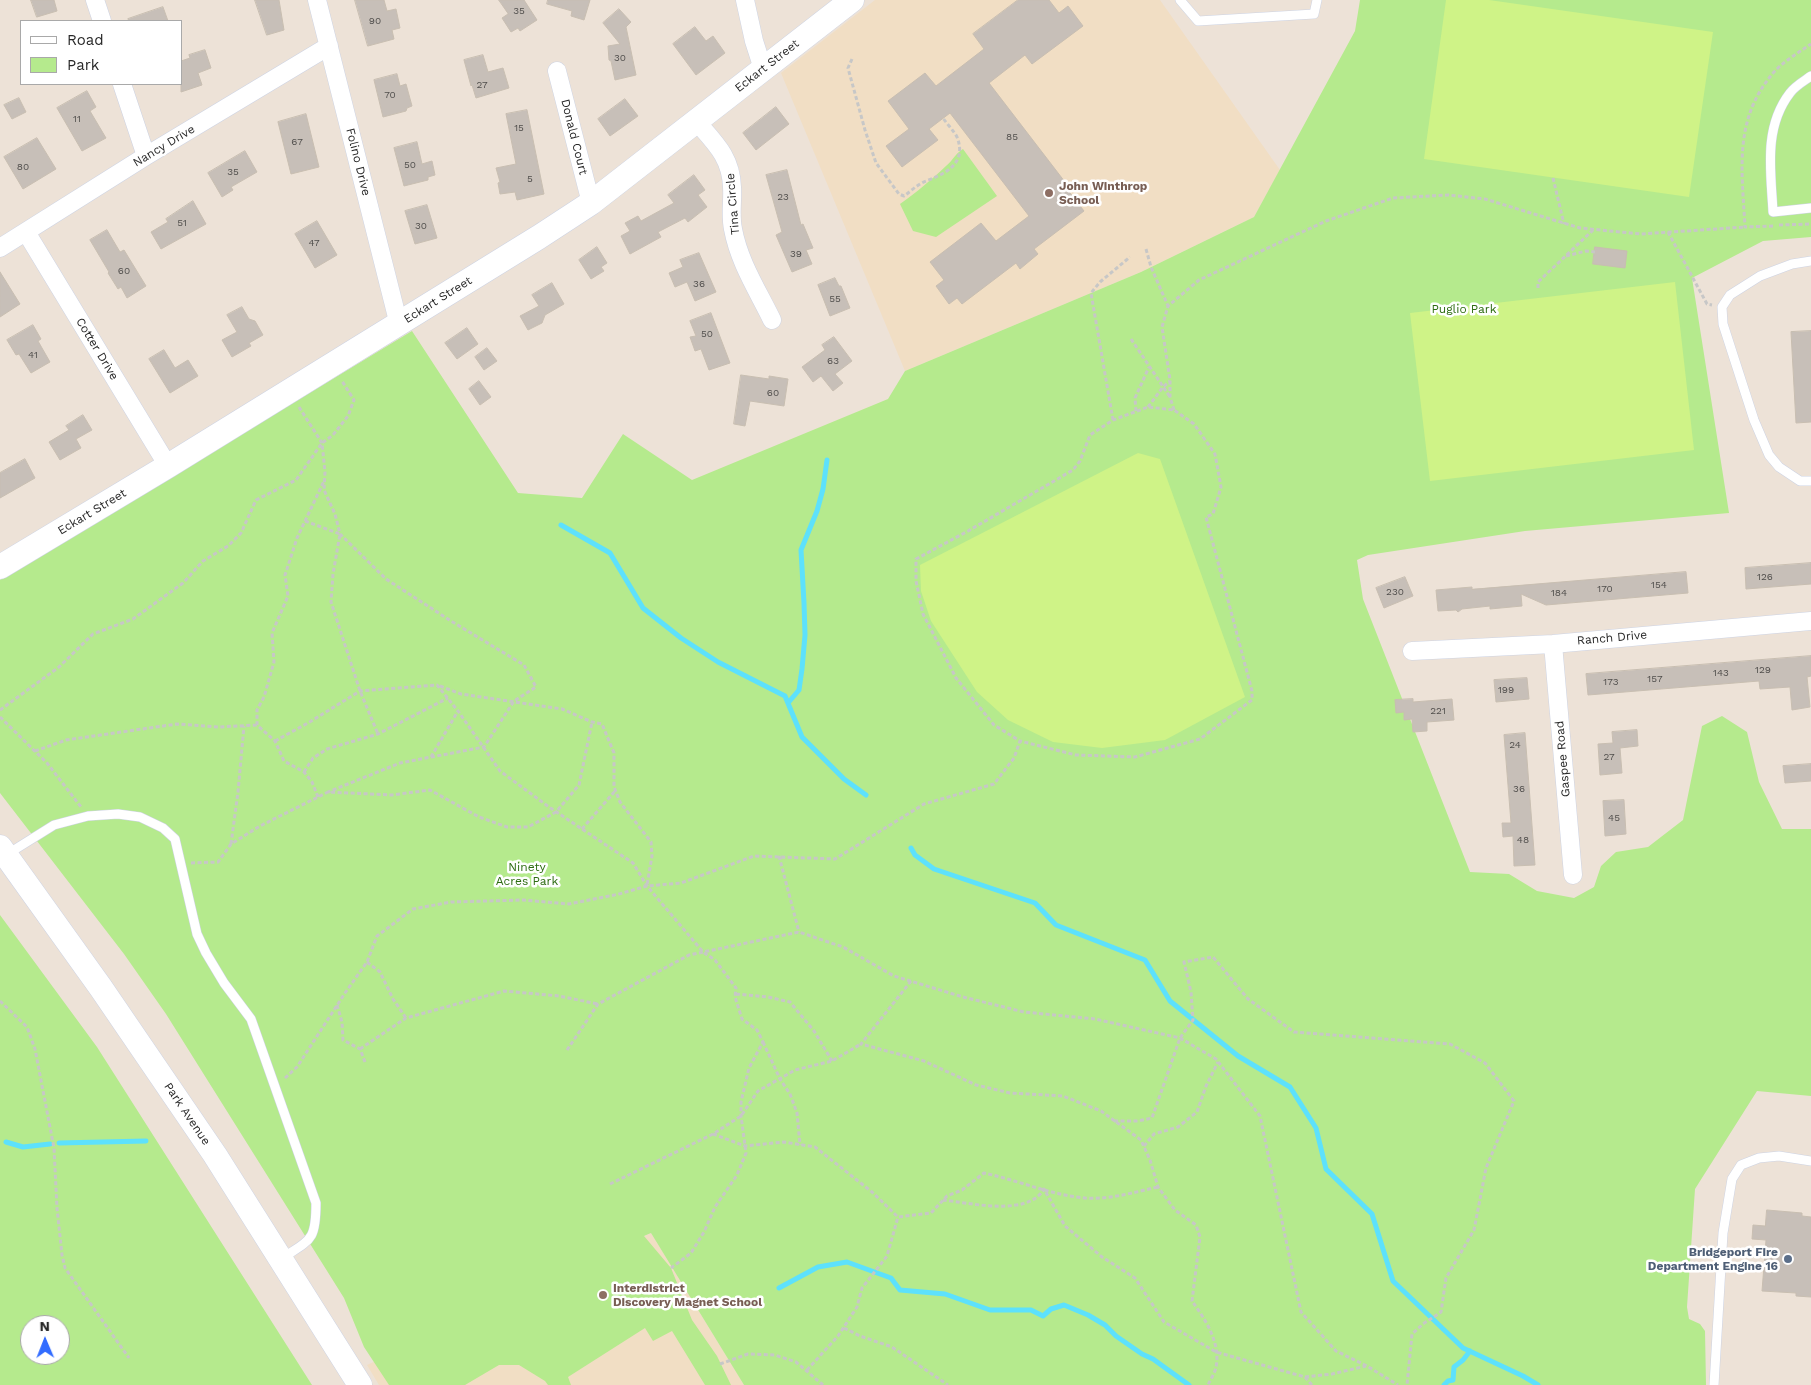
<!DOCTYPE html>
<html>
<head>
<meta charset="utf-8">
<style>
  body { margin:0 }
  #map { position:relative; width:1811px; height:1385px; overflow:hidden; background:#ede2d7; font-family:"Work Sans",sans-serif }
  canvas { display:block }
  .legend { position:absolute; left:20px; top:20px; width:162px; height:65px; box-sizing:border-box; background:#fff; border:1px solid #a9a9a9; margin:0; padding:6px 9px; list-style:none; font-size:15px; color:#282828 }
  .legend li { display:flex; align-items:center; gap:10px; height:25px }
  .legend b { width:25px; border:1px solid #a9a9a9 }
  .north { position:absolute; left:20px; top:1315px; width:50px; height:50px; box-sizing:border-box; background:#fff; border:1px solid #a9a9a9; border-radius:50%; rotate:359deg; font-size:14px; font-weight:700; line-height:20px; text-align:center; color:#282828 }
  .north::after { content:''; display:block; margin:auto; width:18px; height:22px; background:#326cff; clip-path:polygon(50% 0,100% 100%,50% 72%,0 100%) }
</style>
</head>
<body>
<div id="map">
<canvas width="1811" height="1385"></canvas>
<ul class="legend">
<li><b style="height:6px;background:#fff"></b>Road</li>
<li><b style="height:14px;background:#b5ea8d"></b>Park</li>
</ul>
<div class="north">N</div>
</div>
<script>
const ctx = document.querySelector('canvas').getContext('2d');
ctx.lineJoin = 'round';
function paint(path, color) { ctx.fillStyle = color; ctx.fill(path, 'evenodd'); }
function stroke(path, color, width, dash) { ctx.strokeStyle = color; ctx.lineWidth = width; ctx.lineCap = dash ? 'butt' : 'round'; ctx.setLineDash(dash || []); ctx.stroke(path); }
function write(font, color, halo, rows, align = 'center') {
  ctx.font = font + ' "Work Sans",sans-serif'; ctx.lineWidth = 5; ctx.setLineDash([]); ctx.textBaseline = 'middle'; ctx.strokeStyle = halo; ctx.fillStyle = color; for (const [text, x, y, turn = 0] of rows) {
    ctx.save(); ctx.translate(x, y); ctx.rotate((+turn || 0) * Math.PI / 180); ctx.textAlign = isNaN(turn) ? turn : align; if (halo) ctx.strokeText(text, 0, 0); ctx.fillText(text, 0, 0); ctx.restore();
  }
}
paint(new Path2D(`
  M875,0H1160L1280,170L1254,217L1141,272L905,371L781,73Z
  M651,1233L744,1385H379L367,1365Z`), '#f1dec4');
paint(new Path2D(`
  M1360,0H1811V237L1763,241L1692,278L1729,513L1525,531L1368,555L1357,560L1363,599L1470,872L1509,874L1537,891L1574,898L1594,887L1601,866L1616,852L1648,847L1683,820L1702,726L1722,716L1747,732L1759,782L1782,829H1811V1096L1757,1091L1695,1189L1687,1307L1689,1319L1700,1324L1705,1331L1706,1385H744L651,1233L644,1236L671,1268L692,1320L717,1356L731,1385H705L672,1331L653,1341L645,1328L568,1377L571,1385H548L545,1381L519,1365H499L465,1385H389L364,1347L344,1298L166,1014L124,954L0,793V580L412,331L518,493L582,498L623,434L692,480L888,399L905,371L1141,272L1254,217L1355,31Z
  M963,149L997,196L936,237L913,231L900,204C917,192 931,180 946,166C953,160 956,153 963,149Z
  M0,915L97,1047L312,1385H0ZM30,1325H60V1355H30Z`), '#b5ea8d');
paint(new Path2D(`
  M1446,0H1489L1713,32L1689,197L1424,159Z
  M1675,282L1694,450L1430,481L1410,313Z
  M1138,453L1160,459L1245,697L1165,740L1102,748L1053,742L1008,720L977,692L931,621L921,591L920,565Z`), '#cff387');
stroke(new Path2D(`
  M561,525L610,553L643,608L681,638L718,662L785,696L802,737L844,779L866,795
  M788,703L799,690L802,669L805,635L804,603L801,550L817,511L823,489L827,460
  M911,848L915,855L934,869L1035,903L1056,925L1145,960L1170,1001L1238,1056L1290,1087L1316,1128L1326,1169L1372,1214L1393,1281L1463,1348L1523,1376L1538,1385
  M6,1142L23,1147L50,1144
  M59,1143L146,1141
  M779,1288L818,1267L847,1262L891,1278L900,1290L945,1294L990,1310H1031L1043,1316L1051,1309L1064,1305L1088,1315L1105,1325L1116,1336L1142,1354L1153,1359L1189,1385
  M1444,1385L1448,1381L1453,1380L1454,1367L1463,1360L1470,1351`), '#5de1fc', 5);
const building = new Path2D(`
  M31,0H54L57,11L37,17Z
  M255,0H279L284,30L267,35Z
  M355,0H384L387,11L396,9L400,28L392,30L394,39L368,46Z
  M499,0H524L537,20L520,31L518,28L511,32L502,18L508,14Z
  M548,0H590L584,20L571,16L572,11L547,4Z
  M1018,0H1049L1059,13L1068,6L1083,26L1032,64L1025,55L989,83L1065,182L1063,184L1084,211L1034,249L1038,254L1020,269L1016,263L962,304L957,298L949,304L936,286L944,280L930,262L981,223L996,241L1029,216L950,113L929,129L938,140L902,167L886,146L909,129L888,101L925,73L936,86L984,49L973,34Z
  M163,7L168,21H129L128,19Z
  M619,9L631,22L626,27L636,75L615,80L611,61L609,60L608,46L620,44L603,23Z
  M695,27L706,41L713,36L725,53L696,75L673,44Z
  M205,50L211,68L198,73L202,85L181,92V61L190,58L189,55Z
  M483,55L488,72L503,68L509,88L476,98L472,85L471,86L464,60Z
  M397,74L400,86L406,84L412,106L407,108L406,111L383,117L374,80Z
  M87,91L96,107L90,111L106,138L82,151L57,108Z
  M19,98L26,112L12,119L4,105Z
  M625,99L638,116L610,136L598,119Z
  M776,107L789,124L756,150L743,133Z
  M527,110L544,194L517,200L515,192L500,194L498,183L500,182L496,168L516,164L506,114Z
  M306,114L319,167L291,174L278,122Z
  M37,138L56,169L23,189L4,157Z
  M417,142L422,164L432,161L435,175L428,177V180L404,186L394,148Z
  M245,151L257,172L231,187L233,190L222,197L208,173Z
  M787,170L801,225L803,224L813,248L806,250L812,264L792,272L776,235L782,232L766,175Z
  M694,175L705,190L698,195L707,207L688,222L685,218L658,232L661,237L630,254L621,236L630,231L625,223L638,216L641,221L674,203L668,195Z
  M193,201L206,224L161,249L151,232L168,222L166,219Z
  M427,205L437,238L415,244L405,211Z
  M317,221L337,255L315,268L295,234Z
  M107,230L120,252L124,250L146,286L127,298L121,287L118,289L108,273L109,272L90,240Z
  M597,247L607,263L601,267L604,271L591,279L579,260Z
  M1595,247L1627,251L1625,268L1593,264Z
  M699,253L716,292L695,301L687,282L675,287L669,273L683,267L680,260Z
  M0,272L20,304L0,317Z
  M835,278L839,286H841L850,308L830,316L818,285Z
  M552,283L564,304L545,315L542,323L528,330L520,316L539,306L532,295Z
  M242,307L249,319L255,321L263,335L249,343L251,346L232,357L222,340L237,332L227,315Z
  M711,313L730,363L709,370L701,349L695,351L690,337L696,336L690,321Z
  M33,325L41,339L38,341L50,362L31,373L19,354L16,355L7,340Z
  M467,328L478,344L457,359L445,343Z
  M1811,331V422L1796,423L1791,332Z
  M834,337L852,361L835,374L843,383L833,391L821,376L813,382L802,367L825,350L822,345Z
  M487,348L497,361L484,370L475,357Z
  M164,350L175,368L188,360L198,376L170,393L149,359Z
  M741,375L769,379V376L788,379L784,406L750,401L745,426L734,424Z
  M479,381L491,397L480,405L469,389Z
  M83,415L92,430L76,439L81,448L60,460L49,442L69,430L66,426Z
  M25,459L35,478L0,498V473Z
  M1811,563V584L1746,589L1745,568Z
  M1686,572L1688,593L1546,605L1521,594L1522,606L1490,609V606L1462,609L1458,612L1456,610L1438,611L1436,590L1472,587V589Z
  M1405,577L1413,596L1384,608L1376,588Z
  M1811,656V676L1807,677L1810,707L1792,710L1790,687L1760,689L1759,681L1588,695L1586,674Z
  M1527,678L1529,699L1496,702L1494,680Z
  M1413,699V702L1452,699L1454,720L1427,722V731L1413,732L1412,719L1404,720V712L1396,713L1395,700Z
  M1637,730L1638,746L1620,748L1622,773L1600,775L1598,744L1613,743L1612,732Z
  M1525,733L1535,865L1514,866L1513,836L1503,837L1502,823H1511L1504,735Z
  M1811,764V781L1785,783L1783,766Z
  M1624,800L1626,834L1605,836L1603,801Z
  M1767,1210L1802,1213V1216L1811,1217V1297L1796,1296V1293L1762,1291L1766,1240L1752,1239L1753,1225L1765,1226Z`);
paint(building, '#c7bfb8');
stroke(building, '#c8beb1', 1);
const lane = new Path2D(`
  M1180,0L1198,21L1314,14L1317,0
  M1811,76C1804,81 1795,86 1790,93C1763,128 1771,172 1773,212L1811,208
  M1811,261L1792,264L1760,276L1730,295L1722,307L1723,324L1754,420L1769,455L1779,467L1800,481H1811
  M6,855L54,825L88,816L118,814L140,817L163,828L175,839L197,934L206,953L224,983L251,1019L316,1203C316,1241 311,1239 281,1259
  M1714,1385L1723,1233L1732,1179L1741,1165L1759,1158L1779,1156L1811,1161`);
const street = new Path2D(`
  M95,0L102,21
  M317,0L399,325
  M745,0L754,41L763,69
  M557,71L591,203
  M122,84L146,156
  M696,121C715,143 731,157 732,187C733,200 730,215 733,229C739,262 758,291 772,320
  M26,232L168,466
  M0,248L146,156L329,46
  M1553,644L1573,875
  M1412,651L1553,644L1811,621`);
const secondary = new Path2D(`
  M0,567L168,466L539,237L591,203L852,0
  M0,847L101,988L215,1155L360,1385`);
stroke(lane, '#cdd3e3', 10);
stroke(street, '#cdd3e3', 19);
stroke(secondary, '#cdd3e3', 25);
stroke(new Path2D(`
  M852,59L848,68L865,130L876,163L899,194L904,196C911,191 918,184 926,181C947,173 967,163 957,137C954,131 947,124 943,118
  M1553,178L1564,224
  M1779,225L1811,224
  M1773,226L1745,227C1742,170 1733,119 1774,72C1784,61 1798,53 1811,44
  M1668,232L1707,304L1712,305
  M1146,249L1151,267L1168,306
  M1566,256L1586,251L1595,252
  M1538,288V282L1593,230
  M1131,339L1170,397
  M299,407L322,443L325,472L324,490L335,514L340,534L386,579L451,621L524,665L536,687L514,701L484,747L400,763L328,792
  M1148,407L1163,387L1170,381
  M1174,410L1170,397V380L1162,327L1168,306L1199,280L1326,221L1393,198L1448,195L1485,199L1580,228L1641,234L1745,227
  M1136,411L1135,398L1149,367
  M1113,420L1091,293L1100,282L1130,257
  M305,521L340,534L333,574L331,602L360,691L378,734
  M440,686L461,694L562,709L592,722L602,724L614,753V787L620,802L651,842L652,856L647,885
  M0,710L59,667L93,634L133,619L183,583L203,561L228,546L241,533L256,500L296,480L322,443L333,435L348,416L354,400L342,381
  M0,717L47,763L81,807
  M275,741L308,723L360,691L437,685L458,711L500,771L549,807L633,863L647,886L703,952L715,960L736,988L735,997L742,1019L757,1030L763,1042L749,1068L741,1102V1116L746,1153L737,1175L715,1207L704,1232L691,1253L671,1268
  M35,751L66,740L177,724L218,727L257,725
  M431,757L458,711
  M304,772L313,758L327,749L378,734L448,698
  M318,797L312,782L304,772L284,761L275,741L257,725V710L264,697L274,662L272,633L288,596L285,575L297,538L324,481
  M582,829L615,791
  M231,844L238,792L244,726
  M779,856L799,932
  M191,863L218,862L231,844L260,826L328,792L392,795L430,790L479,817L507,827H528L556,812L579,785L592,722
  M367,962L380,972L393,999L406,1018
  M911,981L861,1044L924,1061L976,1085L1010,1093L1063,1096L1101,1111L1141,1140L1150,1160L1158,1187L1175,1210L1196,1225L1200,1237L1192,1301C1205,1319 1221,1343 1216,1367C1215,1373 1210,1380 1208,1385
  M736,994L768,997L790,1002L814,1031L832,1061
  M0,1001L27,1027L35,1049L54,1148L57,1208L62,1255L65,1268L129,1358
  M337,1005L342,1022L343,1040L360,1049L365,1062
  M763,1042L780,1079L790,1094L797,1113L800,1145
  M360,1049L406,1018L504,991L559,996L598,1004
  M567,1050L598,1004L689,955L799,932L843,947L894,976L963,997L1024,1012L1095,1019L1180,1038L1216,1059L1260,1116L1301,1312L1336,1351L1367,1366L1398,1385
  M285,1078L297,1067L345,993L367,962L377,936L413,909L451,902L523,900L569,904L619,894L647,886L681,883L754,856L835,859L924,804L994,784L1014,758L1020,741L994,725L956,678L923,614L916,581V559L968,531L1073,470L1080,461L1090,435L1113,420L1148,407L1174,410L1194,424L1215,454L1221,487L1213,514L1206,517L1252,691V700L1200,739L1135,757L1076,755L1020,741
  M1114,1121H1138L1152,1118L1180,1038L1193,1020L1191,992L1184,962L1213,957L1248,999L1294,1032L1450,1044L1485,1063L1514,1101L1486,1168L1474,1230L1446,1278L1441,1312L1423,1324L1412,1334L1407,1385
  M713,1134L745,1146L784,1142L815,1147L872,1192L898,1217L931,1213L947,1196L962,1190L984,1173C1017,1180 1051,1195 1085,1198C1109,1200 1135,1192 1158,1187
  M1144,1146L1154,1134L1178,1127L1197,1112L1206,1086L1218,1062
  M610,1184L713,1134L741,1116L758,1091L795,1070L832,1061L861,1044
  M943,1200C970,1203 1028,1217 1044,1189L1065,1226L1102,1257L1135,1278L1164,1322L1216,1352L1305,1377L1332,1374L1366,1366
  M844,1328L860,1336L892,1347L948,1385
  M720,1364L748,1354L775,1355L796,1362L823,1385
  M807,1370L838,1336L857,1307L862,1288L887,1256L898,1217
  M1305,1377L1312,1385`), '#c7c7c7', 3, [4, 2.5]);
stroke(lane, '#fff', 9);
stroke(street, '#fff', 18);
stroke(secondary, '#fff', 24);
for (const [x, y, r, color] of [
  [1049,193,5,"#8d6e63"],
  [1788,1259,5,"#5c6f8a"],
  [603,1295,5,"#8d6e63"]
]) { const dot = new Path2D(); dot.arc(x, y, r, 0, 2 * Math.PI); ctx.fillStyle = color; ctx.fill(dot); stroke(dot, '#fff', 2); }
write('10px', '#504e4c', null, [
  ["35",519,11],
  ["90",375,21],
  ["30",620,58],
  ["27",482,85],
  ["70",390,95],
  ["11",77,119],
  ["15",519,128],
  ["85",1012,137],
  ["67",297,142],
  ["50",410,165],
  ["80",23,167],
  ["35",233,172],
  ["5",530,179],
  ["23",783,197],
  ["51",182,223],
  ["30",421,226],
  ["47",314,243],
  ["39",796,254],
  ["60",124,271],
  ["36",699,284],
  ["55",835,299],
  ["50",707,334],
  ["41",33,355],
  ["63",833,361],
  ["60",773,393],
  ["126",1765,577],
  ["154",1659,585],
  ["170",1605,589],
  ["230",1395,592],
  ["184",1559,593],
  ["129",1763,670],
  ["143",1721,673],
  ["157",1655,679],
  ["173",1611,682],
  ["199",1506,690],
  ["221",1438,711],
  ["24",1515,745],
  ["27",1609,757],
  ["36",1519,789],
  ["45",1614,818],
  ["48",1523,840]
]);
write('12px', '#282828', '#fff', [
  ["Eckart Street",767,66,-38],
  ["Donald Court",574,137,76],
  ["Nancy Drive",164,146,-31],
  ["Folino Drive",358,162,76],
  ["Tina Circle",733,204,-95],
  ["Eckart Street",438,300,-32],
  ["Cotter Drive",97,349,59],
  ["Eckart Street",92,512,-31],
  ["Ranch Drive",1612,638,-5],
  ["Gaspee Road",1563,759,-95],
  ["Park Avenue",187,1114,56]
]);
write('bold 12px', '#785e54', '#fff', [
  ["John Winthrop",1059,186],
  ["School",1059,200],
  ["Interdistrict",613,1288],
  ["Discovery Magnet School",613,1302]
], 'left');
write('12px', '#2d6c11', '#fff', [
  ["Puglio Park",1464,309],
  ["Ninety",527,867],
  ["Acres Park",527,881]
]);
write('bold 12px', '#4e5e75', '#fff', [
  ["Bridgeport Fire",1778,1252],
  ["Department Engine 16",1778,1266]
], 'right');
</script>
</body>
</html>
